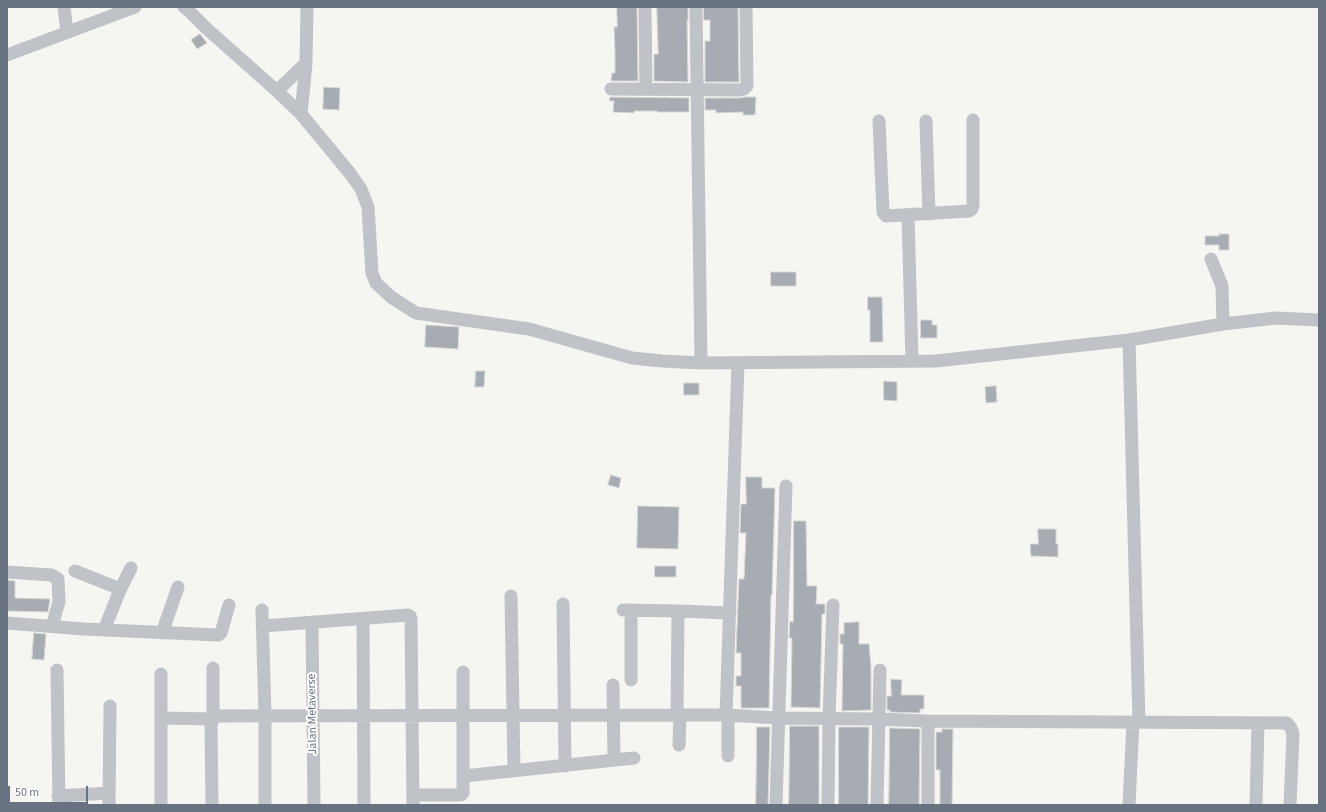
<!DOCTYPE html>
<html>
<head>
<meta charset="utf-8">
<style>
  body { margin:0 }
  #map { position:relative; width:1326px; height:812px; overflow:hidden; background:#f5f5f2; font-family:"Source Sans 3",sans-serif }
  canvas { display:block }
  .frame { position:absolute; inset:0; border:8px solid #687280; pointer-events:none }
  .scale { position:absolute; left:8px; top:786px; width:80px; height:18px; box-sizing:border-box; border:2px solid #687280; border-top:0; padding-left:5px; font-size:12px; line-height:14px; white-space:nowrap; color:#687280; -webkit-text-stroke:3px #fff; paint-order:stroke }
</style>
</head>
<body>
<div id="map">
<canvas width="1326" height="812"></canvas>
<div class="frame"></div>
<div class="scale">50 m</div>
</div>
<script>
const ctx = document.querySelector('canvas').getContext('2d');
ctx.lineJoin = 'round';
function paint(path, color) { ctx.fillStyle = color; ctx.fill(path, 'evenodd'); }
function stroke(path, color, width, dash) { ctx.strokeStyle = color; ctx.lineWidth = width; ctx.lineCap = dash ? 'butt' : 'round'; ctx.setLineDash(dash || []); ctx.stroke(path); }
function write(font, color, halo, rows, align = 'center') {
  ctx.font = font + ' "Source Sans 3",sans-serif'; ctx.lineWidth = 4; ctx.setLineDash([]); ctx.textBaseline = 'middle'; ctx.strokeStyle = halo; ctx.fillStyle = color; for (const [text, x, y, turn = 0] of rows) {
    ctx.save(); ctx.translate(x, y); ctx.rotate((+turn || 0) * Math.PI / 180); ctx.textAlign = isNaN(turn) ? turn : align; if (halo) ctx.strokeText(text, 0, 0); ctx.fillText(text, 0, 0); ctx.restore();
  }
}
const building = new Path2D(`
  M617,7H637L638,81H611L612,73H615V51L614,27H617Z
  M657,7H688V20H687L688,82L654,81V54H658Z
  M704,7H738L739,82H705V41H710V20H704Z
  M200,34L207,43L197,49L191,40Z
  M324,87L340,88L339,110L323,109Z
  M610,97L689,98V112H657V111H634V113L613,112L614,101H610Z
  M745,97H756L755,115H743V112L716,113V110H705V98H740Z
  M1219,234H1229V250H1219V245H1205V236H1219Z
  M771,272H796V286H771Z
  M868,297H882L883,342H870V310H868Z
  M921,320H932V325H937V338H921Z
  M426,325L459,327L458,349L425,347Z
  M476,371H485L484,387H475Z
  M884,381L897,382V401L884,400Z
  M684,383H699V395H684Z
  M996,386L997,402L986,403L985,387Z
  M611,475L621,478L619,488L608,485Z
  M746,477H762V488H775L772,595H771L769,708H741V686H736V676H741V653H736L739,579H744L746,533H740L741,504H746Z
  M638,506L679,507L678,549L637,548Z
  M794,521H806L807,586H817L816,604H825V614H822L820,708L791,707L792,638H789L790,621L793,622Z
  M1038,529H1056V544H1058V557L1031,556L1030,544H1038Z
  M655,566H676V577H655Z
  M7,580L15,581V598L50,599L48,612L7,611Z
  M859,622V644H869L871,667V710L842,711L843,644H840V634H844V623Z
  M34,633L46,634L44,660L32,659Z
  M891,679L902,680L901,695H924V709H920V713L890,712V710H887V696H891Z
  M790,726H819V805H789Z
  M757,727H770L768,805H756Z
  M839,727H869L868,805H839Z
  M890,728L920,729L919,805H889Z
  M942,729H953L952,805H940V770H936V732H942Z`);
paint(building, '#a7acb2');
stroke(building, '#d7d7d5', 1);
stroke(new Path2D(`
  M64,7L67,32
  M184,7L188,10L206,28L277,91L301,114L349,172L361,189L368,207L372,273L376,283L391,297L416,313L529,329L632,358L662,361L701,363L936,361L1129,340L1223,324L1276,318L1319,320
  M645,7L646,89
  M696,7L701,363
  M7,55L135,7
  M611,89L740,90L744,89L747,86L746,7
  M277,91L306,63
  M301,114L306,63L307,7
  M879,121L883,212L886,216L969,211L972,209L973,205V120
  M926,121L929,214
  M908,215L912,361
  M1211,259L1222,286L1223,324
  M1129,340L1139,722
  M738,363L726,715L778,718L878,719L925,721L928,723V805
  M75,571L113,586L120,590L104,630
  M7,572L51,575L58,579L59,602L52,626
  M120,590L131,568
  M511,596L514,771
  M563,604L565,766
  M262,610L265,716V805
  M623,610L678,611
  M363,619L364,805
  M312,622L314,805
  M7,623L84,629L218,635L221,633L229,605
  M263,626L408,615L410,616L411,619L413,805
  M162,633L178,587
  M57,670L59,805
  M161,674V805
  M631,680V610
  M613,685L614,760
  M726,715H677L678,611L730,613
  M161,718L213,719V668
  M925,721L1287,723L1291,728L1293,734L1290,805
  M679,745L680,715
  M728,756V715
  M464,776L634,758
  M413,795H461L463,793V672
  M58,796L109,793
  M109,805L110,706
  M212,805L211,726L213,719L216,716L677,715
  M776,805L786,486
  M828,805L829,718L833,605
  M877,805L880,670
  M1129,805L1133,722
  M1256,805L1258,723`), '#bfc2c6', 13);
write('12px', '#687280', '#fff', [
  ["Jalan Metaverse",313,714,-91]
]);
</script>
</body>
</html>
